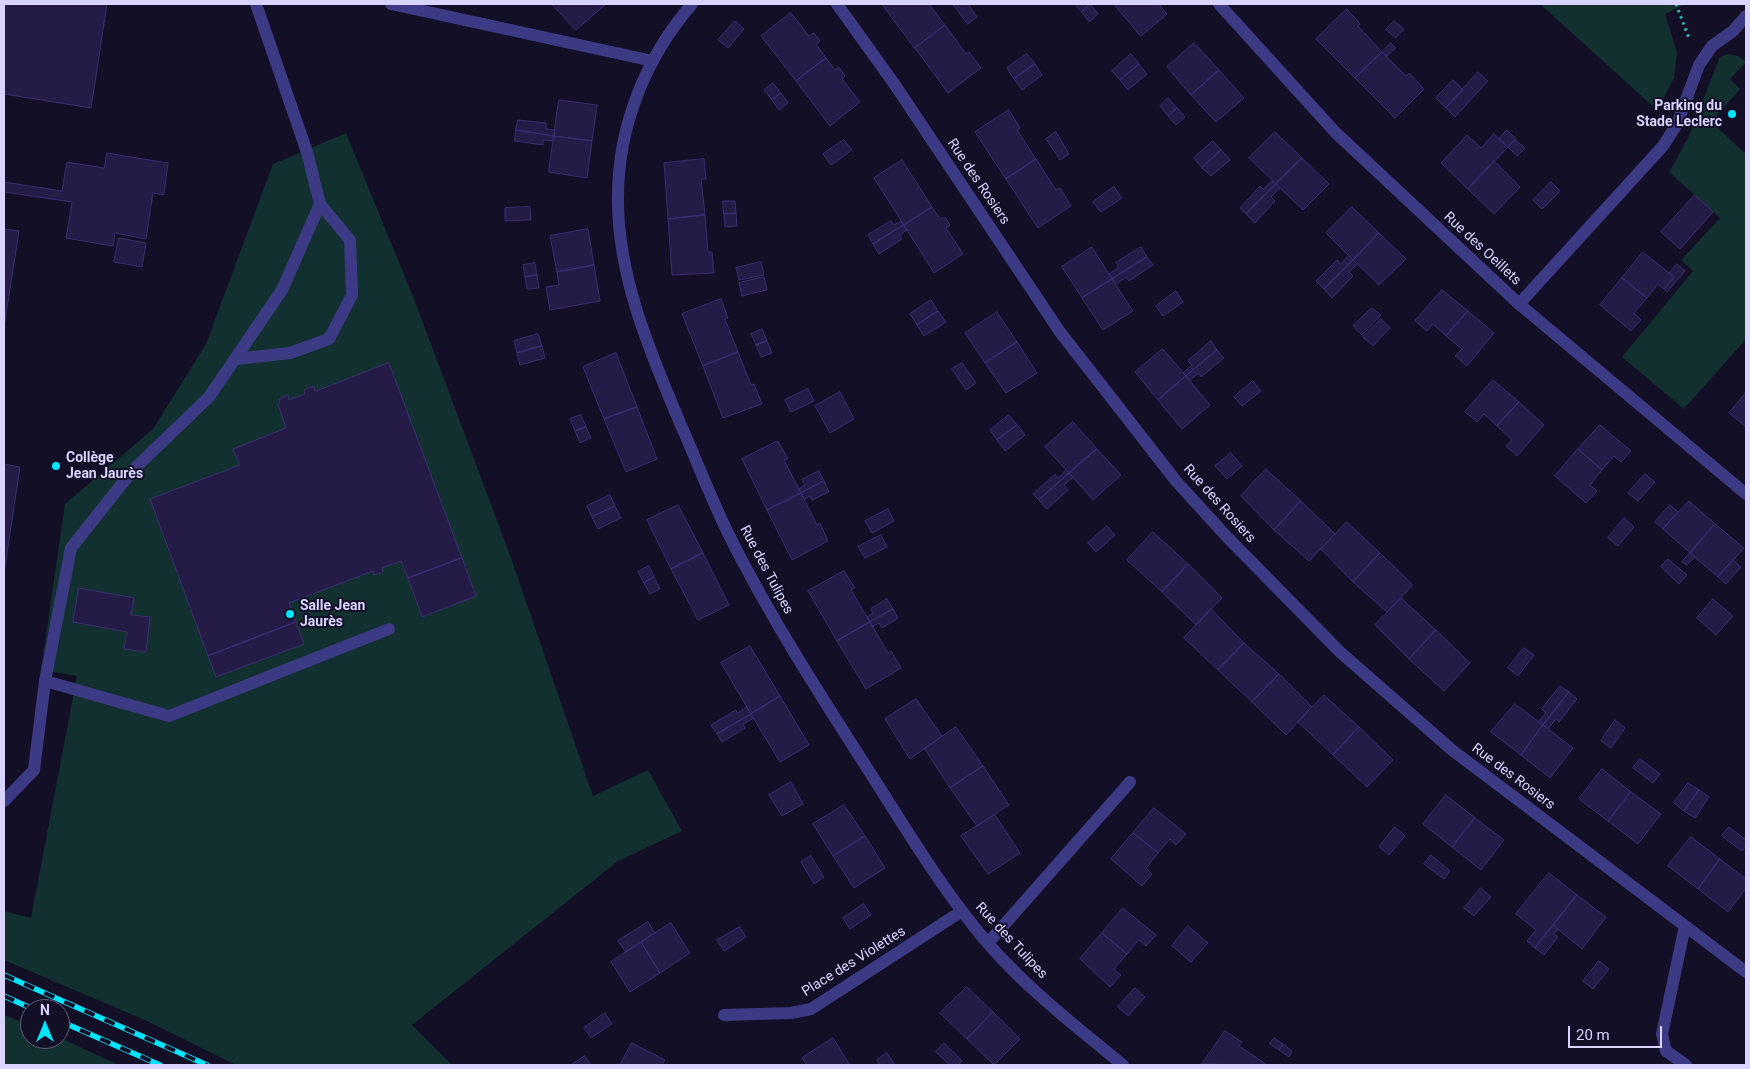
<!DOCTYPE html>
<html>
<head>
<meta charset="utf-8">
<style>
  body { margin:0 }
  #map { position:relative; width:1750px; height:1069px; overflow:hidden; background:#130f26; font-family:Roboto,sans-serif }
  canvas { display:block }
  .frame { position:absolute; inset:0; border:5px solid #d9d4ff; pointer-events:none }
  .north { position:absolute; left:20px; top:999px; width:50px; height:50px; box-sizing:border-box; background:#130f26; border:1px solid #625e7d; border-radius:50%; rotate:0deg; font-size:14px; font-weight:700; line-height:20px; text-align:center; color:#d9d4ff }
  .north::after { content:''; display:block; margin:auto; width:18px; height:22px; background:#00e5ff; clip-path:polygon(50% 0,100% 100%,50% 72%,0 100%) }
  .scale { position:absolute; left:1568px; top:1026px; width:94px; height:22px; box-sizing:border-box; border:2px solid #d9d4ff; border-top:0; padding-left:6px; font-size:15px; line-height:18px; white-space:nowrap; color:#d9d4ff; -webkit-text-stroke:4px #130f26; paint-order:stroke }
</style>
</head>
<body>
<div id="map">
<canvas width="1750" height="1069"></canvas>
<div class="frame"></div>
<div class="north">N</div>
<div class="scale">20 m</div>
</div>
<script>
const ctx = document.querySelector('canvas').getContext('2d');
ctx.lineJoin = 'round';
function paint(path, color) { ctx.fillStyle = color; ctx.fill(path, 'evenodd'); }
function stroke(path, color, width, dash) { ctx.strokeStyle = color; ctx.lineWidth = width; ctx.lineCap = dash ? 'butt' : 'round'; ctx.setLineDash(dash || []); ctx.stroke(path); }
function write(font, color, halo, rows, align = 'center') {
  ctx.font = font + ' Roboto,sans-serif'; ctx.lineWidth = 4; ctx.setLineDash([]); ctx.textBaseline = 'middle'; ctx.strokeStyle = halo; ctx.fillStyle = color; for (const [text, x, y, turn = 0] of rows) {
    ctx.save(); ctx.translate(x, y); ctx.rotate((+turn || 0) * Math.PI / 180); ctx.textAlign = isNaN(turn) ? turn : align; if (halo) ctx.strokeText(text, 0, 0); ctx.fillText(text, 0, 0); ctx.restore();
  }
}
paint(new Path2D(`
  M1540,4H1685L1665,14L1677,53L1674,78L1657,110Z
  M1728,54L1738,56L1746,62L1730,79L1740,89L1711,122L1746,154V339L1684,409L1622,357L1693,271L1681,260L1720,218L1669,172L1688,138L1720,57Z
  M346,133L414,299L511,558L593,796L648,770L682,831L618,861L412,1025L452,1065H236L147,1021L4,960V911L31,918L77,676L41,670L65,504L153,429L206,344L273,164Z
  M4,1015L30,1025V1039L60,1038L119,1065H4Z`), '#12302f');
const building = new Path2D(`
  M4,4H107L91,108L4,94Z
  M552,4H606L576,30Z
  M882,4H929L945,25L915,48Z
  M953,4H968L977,17L968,24Z
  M1075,4H1090L1082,12Z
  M1090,4L1098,14L1089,22L1082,12Z
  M1114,4H1159L1167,14L1141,36Z
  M1347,9L1360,24L1358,26L1382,52L1355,78L1316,39Z
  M791,13L809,36L814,33L820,41L816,44L826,58L796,81L761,36Z
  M735,21L744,29L728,48L718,40Z
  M1394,21L1404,29L1396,38L1386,30Z
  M945,25L966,54L969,52L981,68L948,93L915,48Z
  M1194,43L1219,70L1191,95L1167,67Z
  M1391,43L1396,48L1387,56L1382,52Z
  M1382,52L1406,76L1409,73L1424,89L1395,118L1355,78Z
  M1027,54L1035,64L1014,79L1007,68Z
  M1131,54L1139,64L1120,80L1112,71Z
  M826,58L835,70L839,67L845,76L842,79L860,102L830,126L796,81Z
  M1035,64L1042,75L1022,90L1014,79Z
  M1139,64L1147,74L1128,90L1120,80Z
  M1219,70L1244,98L1216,122L1191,95Z
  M1478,72L1488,81L1455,117L1446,108Z
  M1453,80L1463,90L1446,108L1436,98Z
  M773,83L781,93L772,100L764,90Z
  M781,93L788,103L779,110L772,100Z
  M1168,98L1177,108L1168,116L1160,106Z
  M559,100L597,105L592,141L554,136Z
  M1177,108L1185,117L1176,125L1168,116Z
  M1009,110L1020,128L1017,130L1036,159L1006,179L975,132Z
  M518,120L546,123V129L555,130L554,136L516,130Z
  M516,130L554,136V141L543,140V145L515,141Z
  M1507,130L1516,139L1508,147L1499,139Z
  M1056,132L1069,154L1060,160L1046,139Z
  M1275,132L1302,158L1276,184L1249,158Z
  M1494,134L1508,147L1468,189L1441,163L1467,135L1481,148Z
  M554,136L592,141L587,178L549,172Z
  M844,140L852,150L831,165L823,154Z
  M1515,140L1525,148L1517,156L1508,147Z
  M1213,141L1221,150L1202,168L1194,158Z
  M1221,150L1230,160L1211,176L1202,168Z
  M107,153L168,163L164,195L153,193L146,239L115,233L113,246L66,238L72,202L4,192V182L62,191L67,162L104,168Z
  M1302,158L1329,184L1303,210L1276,184Z
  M704,159L706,179H701L705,215L668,219L664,163Z
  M1036,159L1056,190L1060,188L1071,206L1038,228L1006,179Z
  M902,160L932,207L904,225L874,178Z
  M1494,161L1520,187L1494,214L1468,189Z
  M1272,181L1276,184L1246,214L1240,208L1260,186L1263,189Z
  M1551,182L1560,191L1542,209L1533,200Z
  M1276,184L1280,188L1271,197L1275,201L1255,223L1246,214Z
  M1114,187L1122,198L1101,212L1093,202Z
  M1695,195L1713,212L1680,249L1661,232Z
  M723,201H735L736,213L724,214Z
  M530,207L531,220L505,221V208Z
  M932,207L940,219L945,217L950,225L946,228L963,254L934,273L904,225Z
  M1352,207L1379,233L1353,260L1326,233Z
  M736,213L737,226L725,227L724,214Z
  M705,215L708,252H712L714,273L672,275L668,219Z
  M891,221L894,225L901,221L904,225L873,244L868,235Z
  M904,225L907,230L899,235L902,239L879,254L873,244Z
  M4,229L19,231L4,327Z
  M588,229L594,265L557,272L550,236Z
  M1379,233L1406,259L1379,285L1353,260Z
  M119,238L146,243L142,267L114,262Z
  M1092,247L1112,279L1082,298L1062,267Z
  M1141,247L1147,257L1112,279L1109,274L1119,267L1116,263Z
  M1643,252L1674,277L1664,289L1658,284L1647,298L1622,278Z
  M1349,256L1353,260L1324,289L1316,281L1337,260L1340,264Z
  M1147,257L1153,265L1129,281L1126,277L1116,284L1112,279Z
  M1353,260L1357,264L1349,272L1353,276L1332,298L1324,289Z
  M761,262L764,275L739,280L736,268Z
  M535,263L537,275L525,277L523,265Z
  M1677,264L1685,271L1667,292L1664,289L1674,277L1669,274Z
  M594,265L600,301L550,310L546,287L559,285L557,272Z
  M537,275L539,288L527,289L525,277Z
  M764,277L767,290L742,296L739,283Z
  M1622,278L1647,298L1634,313L1641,320L1631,331L1600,305Z
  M1112,279L1133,311L1103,330L1082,298Z
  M1442,290L1468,311L1446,336L1433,324L1427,331L1415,321Z
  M1176,291L1183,302L1163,316L1156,306Z
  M721,299L728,318L725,319L738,352L703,366L682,314Z
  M931,300L938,311L917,325L910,314Z
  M1372,308L1381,315L1362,335L1353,326Z
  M938,311L946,322L924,336L917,325Z
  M1468,311L1494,333L1467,366L1455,356L1462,349L1446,336Z
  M997,312L1017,342L985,363L965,333Z
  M1381,319L1390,328L1373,346L1363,337Z
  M762,329L767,341L756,345L751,334Z
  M538,334L542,346L517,353L514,341Z
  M767,341L772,353L761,357L756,345Z
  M1211,341L1217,350L1186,376L1183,373L1192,365L1188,361Z
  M1017,342L1037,373L1006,393L985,363Z
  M542,346L545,358L520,365L517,353Z
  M1163,349L1186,376L1158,400L1135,372Z
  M1217,350L1224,358L1201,377L1199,373L1189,380L1186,376Z
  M738,352L751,385L754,384L762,404L723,418L703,366Z
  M616,353L637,407L604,419L583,367Z
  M389,363L462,558L408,578L401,561L382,568L383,572L374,575L373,571L289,603L296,622L208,656L150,499L240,465L233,449L286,428L278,404L280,403L279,399L288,395L289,400L305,394L304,390L314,386L315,391Z
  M962,363L976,383L966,390L952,369Z
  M1186,376L1210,405L1182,429L1158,400Z
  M1493,380L1519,402L1497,426L1484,414L1477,422L1465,412Z
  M1253,381L1261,391L1242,406L1234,397Z
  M808,389L814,401L791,412L785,400Z
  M840,392L854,419L830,433L815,406Z
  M1746,393V427L1729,413Z
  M1519,402L1544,425L1517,456L1506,446L1512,440L1497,426Z
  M637,407L657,459L626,472L604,419Z
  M581,415L586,427L575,431L570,419Z
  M1009,415L1017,425L997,440L990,430Z
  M1073,422L1097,449L1069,473L1045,447Z
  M1017,425L1025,435L1005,451L997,440Z
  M1600,425L1631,451L1621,462L1614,456L1602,470L1578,449Z
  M586,427L591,438L580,443L575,431Z
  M778,441L788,459L784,460L801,493L767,510L742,459Z
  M1097,449L1121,475L1093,500L1069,473Z
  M1578,449L1602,470L1590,485L1597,491L1586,503L1555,476Z
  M1231,453L1242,466L1227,479L1215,466Z
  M4,464L20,467L4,573Z
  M1266,469L1301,501L1274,530L1241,496Z
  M1066,470L1069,473L1039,500L1033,494L1055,474L1058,478Z
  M819,471L824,481L801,493L799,489L805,485L802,480Z
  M1069,473L1073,477L1064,485L1068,490L1047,509L1039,500Z
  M1645,474L1655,482L1638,501L1628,493Z
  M824,481L829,492L812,500L810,496L804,499L801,493Z
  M801,493L817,525L820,523L828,541L792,560L767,510Z
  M610,495L615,506L592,517L587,506Z
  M1301,501L1335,534L1309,561L1274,530Z
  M1689,501L1715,524L1690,553L1663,529Z
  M678,505L703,553L671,569L647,520Z
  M1670,505L1678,512L1663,529L1655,522Z
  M615,506L621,518L598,529L592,517Z
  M888,509L894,521L872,533L865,521Z
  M1624,518L1634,527L1618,546L1608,538Z
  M1347,522L1380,553L1353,582L1321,549Z
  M1715,524L1744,548L1718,577L1690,553Z
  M1107,526L1115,535L1096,552L1088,543Z
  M1153,532L1188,564L1162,592L1127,560Z
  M881,535L887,547L865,558L858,547Z
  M703,553L729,605L698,620L671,569Z
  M1380,553L1413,585L1387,612L1353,582Z
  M1690,553L1695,557L1687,565L1682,562Z
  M462,558L476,596L422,617L408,578Z
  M1668,559L1687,575L1679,584L1661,567Z
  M1733,560L1741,567L1726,584L1718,577Z
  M1188,564L1222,598L1196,625L1162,592Z
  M649,566L654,577L644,583L638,572Z
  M844,571L855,588L851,590L870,622L837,641L808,591Z
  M654,577L660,589L650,594L644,583Z
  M79,588L134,598L131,615L150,617L146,652L124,649L127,632L73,622Z
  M1401,598L1436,630L1409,659L1375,625Z
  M887,599L893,609L870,622L867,617L873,613L871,609Z
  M1713,599L1733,616L1716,635L1697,618Z
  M893,609L898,618L882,628L879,623L872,627L870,622Z
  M1211,609L1244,643L1218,670L1184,638Z
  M296,622L304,644L216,677L208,656Z
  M870,622L888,653L891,651L901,668L866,689L837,641Z
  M1436,630L1470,663L1444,691L1409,659Z
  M1244,643L1279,674L1252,702L1218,670Z
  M750,646L780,696L751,714L721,663Z
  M1524,648L1534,655L1518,676L1508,668Z
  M1279,674L1312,707L1286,735L1252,702Z
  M1560,686L1569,692L1543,725L1538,722L1546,713L1542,709Z
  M1569,692L1577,699L1559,722L1556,719L1548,729L1543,725Z
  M1324,695L1359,727L1333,755L1298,722Z
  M780,696L809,745L780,762L751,714Z
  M916,699L942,736L910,759L885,719Z
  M1515,704L1543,725L1521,755L1491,732Z
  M747,707L751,714L717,734L711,725L736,710L737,713Z
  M751,714L754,718L743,724L745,728L722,742L717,734Z
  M1615,720L1625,728L1611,748L1601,741Z
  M1543,725L1573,748L1550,778L1521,755Z
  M956,727L983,766L950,788L925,749Z
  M1359,727L1393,760L1367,787L1333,755Z
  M1640,759L1660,774L1653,783L1633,768Z
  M983,766L1009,805L977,826L950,788Z
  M1602,769L1631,792L1608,821L1579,799Z
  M791,782L803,804L782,816L769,795Z
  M1688,783L1699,790L1684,811L1674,803Z
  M1699,790L1709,797L1695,818L1684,811Z
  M1631,792L1661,814L1638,844L1608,821Z
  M1446,795L1475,818L1452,847L1423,824Z
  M844,805L865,836L833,856L813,824Z
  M1154,808L1186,834L1176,845L1170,839L1158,853L1133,833Z
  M995,815L1020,853L988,874L961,836Z
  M1475,818L1504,840L1481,870L1452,847Z
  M1395,827L1405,836L1389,855L1379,847Z
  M1729,827L1746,840V846L1742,851L1722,836Z
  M1133,833L1158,853L1146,868L1152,874L1142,886L1111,859Z
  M865,836L885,868L854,888L833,856Z
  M1691,837L1720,859L1698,889L1668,866Z
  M1431,855L1450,871L1444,879L1424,864Z
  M811,856L824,877L814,884L801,862Z
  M1720,859L1746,879V888L1728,912L1698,889Z
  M1549,873L1577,895L1535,948L1527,941L1536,930L1516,914Z
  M1481,888L1491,897L1474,916L1464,908Z
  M1577,895L1606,917L1582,949L1553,925Z
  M864,904L871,915L850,929L843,918Z
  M1123,908L1156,935L1146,946L1139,940L1127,954L1102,933Z
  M648,922L655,933L626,952L618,941Z
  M671,923L690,953L660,973L641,942Z
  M1553,925L1558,929L1554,934L1558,937L1544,955L1535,948Z
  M1188,926L1208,943L1191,962L1172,946Z
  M740,927L746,937L724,951L717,940Z
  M1102,933L1127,954L1114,969L1121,975L1110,987L1080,959Z
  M641,942L660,973L630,992L611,962Z
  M1599,961L1609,969L1593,989L1583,981Z
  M967,987L993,1012L967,1039L940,1013Z
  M1135,988L1145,997L1128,1016L1118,1007Z
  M993,1012L1020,1039L994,1065L967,1039Z
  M605,1013L612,1024L591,1038L584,1028Z
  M1225,1031L1242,1042L1239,1046L1267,1065L1202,1064Z
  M833,1038L850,1065H807L802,1058Z
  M1274,1038L1283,1044L1279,1050L1270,1044Z
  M632,1043L665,1060L662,1065H620Z
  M944,1043L962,1061L958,1065H950L936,1052Z
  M1283,1044L1292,1051L1289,1057L1279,1050Z
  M887,1053L895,1065H880L877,1060Z
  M585,1056L591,1065H571Z`);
paint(building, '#241b47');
stroke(building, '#3b2d73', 1);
stroke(new Path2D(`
  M1676,4L1689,38`), '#2fb8b0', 3, [2.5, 4]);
stroke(new Path2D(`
  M391,4L653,61
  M1519,304L1663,146L1677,124L1699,65L1712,46L1733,31L1746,16
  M236,359L290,353L329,339L352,295L350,240L320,204
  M45,681L169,716L389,629
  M4,801L34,770L45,681L71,548L133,470L209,397L282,290L320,204L307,152L256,4
  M988,943L1130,782`), '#3d3a85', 12);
stroke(new Path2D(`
  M692,4C646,57 618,126 618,197C617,275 650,352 680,423C696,459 710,496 727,531C768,614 819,693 869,771C906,829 941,888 985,940C1025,987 1075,1026 1123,1065
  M837,4L895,85L1060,332L1176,481L1228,538L1340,652L1452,750L1746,972
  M1219,4L1335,132L1519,304L1746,494
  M1685,926L1662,1034L1666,1051L1686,1065
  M724,1015L791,1013L811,1009L962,911`), '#3d3a85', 12);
const rail = new Path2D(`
  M4,975L207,1065
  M4,996L33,1009
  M60,1021L160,1065`);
stroke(rail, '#00e5ff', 5.5);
stroke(rail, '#130f26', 4, [11]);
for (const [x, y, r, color] of [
  [1732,114,5,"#00e5ff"],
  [56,466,5,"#00e5ff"],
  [290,614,5,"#00e5ff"]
]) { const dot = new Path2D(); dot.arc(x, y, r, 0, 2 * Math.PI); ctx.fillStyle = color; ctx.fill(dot); stroke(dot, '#130f26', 2); }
write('bold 14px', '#d9d4ff', '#130f26', [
  ["Parking du",1722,106,"right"],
  ["Stade Leclerc",1722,122,"right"],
  ["Collège",66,458],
  ["Jean Jaurès",66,474],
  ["Salle Jean",300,606],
  ["Jaurès",300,622]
], 'left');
write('14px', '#d9d4ff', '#130f26', [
  ["Rue des Rosiers",978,182,56],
  ["Rue des Oeillets",1482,249,43],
  ["Rue des Rosiers",1219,504,48],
  ["Rue des Tulipes",766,570,62],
  ["Rue des Rosiers",1513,777,37],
  ["Rue des Tulipes",1011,941,47],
  ["Place des Violettes",854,962,-32]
]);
</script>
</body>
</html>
